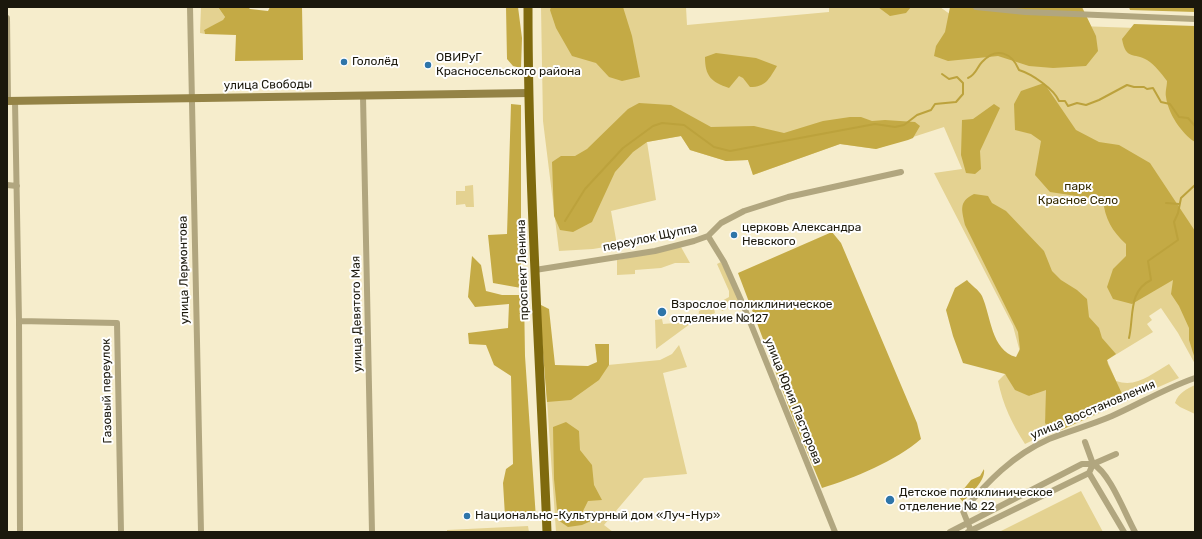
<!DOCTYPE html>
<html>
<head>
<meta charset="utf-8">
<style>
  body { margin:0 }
  #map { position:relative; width:1202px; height:539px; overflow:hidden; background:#f6edcc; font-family:Rubik,sans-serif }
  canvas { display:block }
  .frame { position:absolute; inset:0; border:8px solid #1b180c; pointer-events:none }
</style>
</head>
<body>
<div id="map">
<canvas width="1202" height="539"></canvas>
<div class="frame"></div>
</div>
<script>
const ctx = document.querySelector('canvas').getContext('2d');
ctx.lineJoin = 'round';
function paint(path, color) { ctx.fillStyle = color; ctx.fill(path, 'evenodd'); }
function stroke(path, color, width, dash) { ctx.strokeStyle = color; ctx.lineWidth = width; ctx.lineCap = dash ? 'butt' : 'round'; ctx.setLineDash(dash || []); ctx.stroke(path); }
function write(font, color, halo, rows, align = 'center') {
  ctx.font = font + ' Rubik,sans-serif'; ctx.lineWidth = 4; ctx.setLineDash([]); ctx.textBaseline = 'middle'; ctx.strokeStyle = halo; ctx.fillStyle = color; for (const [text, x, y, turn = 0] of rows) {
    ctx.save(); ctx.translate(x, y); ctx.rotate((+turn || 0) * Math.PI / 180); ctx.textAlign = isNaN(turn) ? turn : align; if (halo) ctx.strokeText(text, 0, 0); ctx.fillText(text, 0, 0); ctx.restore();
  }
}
paint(new Path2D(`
  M201,7H218L225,17L223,21L204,30L205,34L200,33Z
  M541,7H686L687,25L829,12V7H940L961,22L1195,30V364L1178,333L1161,308L1149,316L1152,320L1147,324L1153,332L1107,360L1116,381C1137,388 1151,374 1169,364L1179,378L1057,432L1046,411L1045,423L1050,432L1025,444C1012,424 1003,405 998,381L1005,374L1010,380L1029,396L1037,393L1024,367L1013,326L934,173L962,169L944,127L876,149L840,144L753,175L748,160L726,161L690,150L681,136L647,142L656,200L611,211L617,245L593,249L559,251L543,121Z
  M473,185L474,207H466L465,204L456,205V191H465V186Z
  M681,247L690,263H675L661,268L635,270V274L617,275V260Z
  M721,262L740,302L722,311L719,306L720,302L729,297V291L717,264Z
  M713,304L715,313L698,322L699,311Z
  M662,319L663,324L687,322L690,324L656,349L655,320Z
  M679,345L687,367L663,373L687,474L644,478L604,525L613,532H556L545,371L660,360L672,354Z
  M1195,385V414L1180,407L1175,403C1178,393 1187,389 1195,385Z
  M1081,491L1103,532H999Z
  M528,526L529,532H447V530Z`), '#e4d291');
paint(new Path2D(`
  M218,7H248L250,9L268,11L270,7H302L303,60L235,61L236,35L205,34L204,30L223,20L225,17Z
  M506,7H518L522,38L521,68L513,66L507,59Z
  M551,7H623L632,36L640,77L622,81L609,77L596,63L572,56L556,28L550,10Z
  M878,7H911L906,13L890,16Z
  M950,7H1082L1096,36L1098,51L1086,66L1053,68L1029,66L998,56L948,61L934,56L936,46L945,32Z
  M1129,7H1195V12L1130,10Z
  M1134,24L1195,26V142C1181,133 1168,113 1166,97C1165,92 1167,86 1167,81C1161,73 1155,65 1147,60C1134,52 1126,61 1122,39Z
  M716,53L756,58L777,66C769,79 766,87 750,87L743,78L739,76L729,88C711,82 705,76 705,57Z
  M1044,83L1076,130L1099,142L1119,145L1150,163L1195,231V359L1189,340V328L1179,306L1171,294L1173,280L1132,304L1113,299L1107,287L1113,269L1126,256V244C1112,231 1105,219 1103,200L1050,192L1035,175L1041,141L1031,134L1015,130L1014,104L1021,91Z
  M639,103L671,105L711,127L754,126L784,133L823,121L850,117H861L872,121L885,120L915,122L920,126L913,138L908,140L876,149L840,144L753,175L748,160L726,161L690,150L681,136L647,142L633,152L615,172L592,222L573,232L560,230L554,216L552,162L561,156H575L587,149L628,109Z
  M511,104L521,105V288L493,283L488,235L507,234Z
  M994,104L1000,108L980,151L981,169L975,174L966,173L961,155L962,120L973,119Z
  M974,194L988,196L992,203L1006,211L1044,251L1052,271L1061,280L1077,290L1087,299L1089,317L1099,328L1102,338L1116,354L1107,360L1108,364L1125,400L1057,432H1050L1045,423L1046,390L1029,396L1015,390L1005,374L963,363L953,336L946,310L955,288L967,280C971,285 979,290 982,296C991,316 991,350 1016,357L1020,349L1018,332L965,225C962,210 958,202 974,194Z
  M832,232L841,243L917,423L921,439C896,461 854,478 822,488L793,418L738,273Z
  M472,256L481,265L486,291L502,295H524L525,356L536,519H512L505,516L503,483L506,469L513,464L511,376L494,365L486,345L469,344L468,333L508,328L509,304L475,307L468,297Z
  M539,304L549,309L555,365L588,366L597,362L595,344H609V365L599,380L571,400L547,402Z
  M566,422L579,431L580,450L592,465L594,485L602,500L588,501L581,515L591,521L582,525L568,527L558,520L554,479L553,427Z
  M984,469C986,481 970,494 963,502L958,496L971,480L980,476Z`), '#c4aa45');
stroke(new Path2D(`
  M1192,7L1195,8
  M968,78C976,75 977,67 982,62C997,46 1012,53 1019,70C1032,74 1054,89 1059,101H1065L1068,106L1077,103L1086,105L1099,100L1127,85L1134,87H1144L1147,89L1153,88L1161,102L1170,104L1179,117L1188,118L1195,126
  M1195,128V134
  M1166,203L1179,204
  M565,221L585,189L623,148L653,126L662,123L684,125L714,147L730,151L875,124L895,127L904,125L917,115L931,110L935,104L956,102L963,94V83L957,77L949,79L942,74
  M1129,338C1134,317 1128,291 1151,280L1148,261L1178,240L1174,222L1178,213L1181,198L1195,185`), '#bca23c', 2);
stroke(new Path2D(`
  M190,7L201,532
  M976,7L1025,12L1195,19
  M7,18L8,101
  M363,96L372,532
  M15,101L19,321L20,532
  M7,185L17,186
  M708,236L724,262L744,307L835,532
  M535,270L655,251L694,241L708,236L721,223L744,211L788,197L901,172
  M19,321L117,323L121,532
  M1085,442L1093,464
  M1093,464C1110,473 1125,514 1135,532
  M1089,473L1124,532
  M971,531L963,511C987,482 1013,455 1049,439C1069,431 1091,425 1112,416C1139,404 1166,388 1195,378
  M950,532L1082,464H1093L1116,454
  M968,532L1089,473L1093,464`), '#b1a67f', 6);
stroke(new Path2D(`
  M7,101L529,93`), '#948346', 8);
stroke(new Path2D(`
  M528,7C528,182 540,357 547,532`), '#7f6a0e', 9);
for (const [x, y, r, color] of [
  [344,62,4,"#2e75a9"],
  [428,65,4,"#2e75a9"],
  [734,235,4,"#2e75a9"],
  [662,312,5,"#2e75a9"],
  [890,500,5,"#2e75a9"],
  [467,516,4,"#2e75a9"]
]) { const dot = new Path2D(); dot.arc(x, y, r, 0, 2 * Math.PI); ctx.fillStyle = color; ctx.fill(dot); stroke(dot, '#fff', 1.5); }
write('12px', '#1b180c', '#fff', [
  ["ОВИРуГ",436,58],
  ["Красносельского района",436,72],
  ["Гололёд",352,62],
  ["церковь Александра",742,228],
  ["Невского",742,242],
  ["Взрослое поликлиническое",671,305],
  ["отделение №127",671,319],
  ["Детское поликлиническое",899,493],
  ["отделение № 22",899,507],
  ["Национально-Культурный дом «Луч-Нур»",475,516]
], 'left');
write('12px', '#1b180c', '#fff', [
  ["улица Свободы",268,85,-1],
  ["переулок Щуппа",650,238,-12],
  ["улица Лермонтова",184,270,-91],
  ["проспект Ленина",523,270,-92],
  ["улица Девятого Мая",357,314,-91],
  ["Газовый переулок",107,391,-91],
  ["улица Юрия Пасторова",793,401,68],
  ["улица Восстановления",1093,410,-23]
]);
write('12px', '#352a00', '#fff', [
  ["парк",1078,187],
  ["Красное Село",1078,201]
]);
</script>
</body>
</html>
